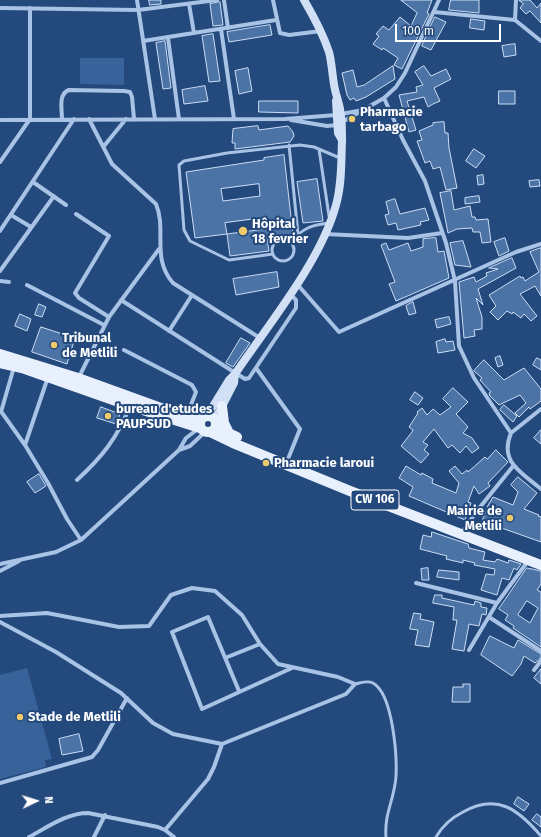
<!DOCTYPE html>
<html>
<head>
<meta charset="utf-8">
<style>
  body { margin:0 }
  #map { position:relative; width:541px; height:837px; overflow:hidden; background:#24497c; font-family:"Fira Sans",sans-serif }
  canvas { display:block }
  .north { position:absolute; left:16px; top:781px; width:40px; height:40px; -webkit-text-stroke:3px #24497c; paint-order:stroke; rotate:86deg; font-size:11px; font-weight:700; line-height:16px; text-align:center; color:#fff }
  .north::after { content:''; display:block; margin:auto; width:14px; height:18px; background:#fff; clip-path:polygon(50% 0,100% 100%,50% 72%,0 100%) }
  .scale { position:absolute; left:395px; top:24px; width:106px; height:18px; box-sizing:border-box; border:2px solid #fff; border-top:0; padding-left:5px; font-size:12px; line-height:14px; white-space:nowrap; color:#fff; -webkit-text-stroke:3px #24497c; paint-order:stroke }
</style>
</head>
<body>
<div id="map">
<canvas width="541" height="837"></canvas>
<div class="north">N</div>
<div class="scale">100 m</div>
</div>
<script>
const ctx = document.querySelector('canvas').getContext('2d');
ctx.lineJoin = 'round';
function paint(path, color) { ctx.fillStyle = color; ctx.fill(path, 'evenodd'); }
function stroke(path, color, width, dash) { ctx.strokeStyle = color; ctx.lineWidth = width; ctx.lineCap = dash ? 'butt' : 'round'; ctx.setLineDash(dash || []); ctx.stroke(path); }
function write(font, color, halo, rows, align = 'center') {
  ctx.font = font + ' "Fira Sans",sans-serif'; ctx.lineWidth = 4; ctx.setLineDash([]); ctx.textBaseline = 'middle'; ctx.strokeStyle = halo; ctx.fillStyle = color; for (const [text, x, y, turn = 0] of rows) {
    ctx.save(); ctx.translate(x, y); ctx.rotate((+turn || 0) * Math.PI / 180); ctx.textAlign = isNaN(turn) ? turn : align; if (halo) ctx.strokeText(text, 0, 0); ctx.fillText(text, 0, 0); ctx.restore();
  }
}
paint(new Path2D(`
  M80,58H124V85L80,84Z
  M27,668L52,759L45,760L46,767L0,779V675Z`), '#37629a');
const building = new Path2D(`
  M149,0H161V4L150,5Z
  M401,0H432L427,13L429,14L402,69L394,65L398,58L383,48L382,50L373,44L379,36L376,34L383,26L389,30L400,17L411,26L417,13Z
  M451,0H479V13L449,10Z
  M519,0H530L537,8L541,3V23L530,11L526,14L520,8L523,4Z
  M220,2L223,25L213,26L210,4Z
  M435,17L446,22L431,50L422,46Z
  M471,19L485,21L484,30L470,28Z
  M270,25L272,35L229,42L227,32Z
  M213,34L220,81L209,82L202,36Z
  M165,41L171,88L163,89L156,43Z
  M515,44L516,55L504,57L502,46Z
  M393,66L395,79L366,97L356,101L354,98L350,100L347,95L342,73L353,70L357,87L364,85Z
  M424,66L431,76L446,69L451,79L434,88L440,101L433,104L428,107L424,97L407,101L416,130L409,132L399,95L417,92L416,87L423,85L415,72Z
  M248,68L252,91L239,94L235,71Z
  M205,86L208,101L184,104L182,90Z
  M499,91H515V104H499Z
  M259,101H298V113L259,112Z
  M444,122L445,133H448L449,148L457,188L446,190L440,167L433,169L430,161L425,163L417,141L422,140L419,131L433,125V123Z
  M258,126L259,130L288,126L293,132L294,136L290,142L235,149V143H232L233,129Z
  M474,149L485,156L476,168L466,161Z
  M284,155L293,235L267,238L269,251L230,256L227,234L195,238L186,172L264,160V158ZM259,184L260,196L223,201L221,189ZM263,218L265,229L227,234L225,223Z
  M483,175L484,184L478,185L477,176Z
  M317,179L323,221L303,223L297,182Z
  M539,180L540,186L530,187L529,181Z
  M451,191L454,210L470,206L472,217H475L476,220L488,219L491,242L482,243L480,232H473L472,228L457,229L448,233L440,193Z
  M479,196L480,202L465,204V198Z
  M395,199L400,214L425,208L429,220L420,222L421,225L398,230L396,223L388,225L385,215L389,214L386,202Z
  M436,238L438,252L444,251L449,278L396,301L389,284L395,282L381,245L386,243L389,250L408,243L411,251L423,247V239Z
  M505,238L509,251L499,256L494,242Z
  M463,241L471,267L455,265L450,243Z
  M541,248V296L535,286L520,294L537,316L531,321L524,314L521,318L513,312L512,314L507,311L498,320L490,312L496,306L489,295L520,276L521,278L523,277L525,281L539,272L530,252Z
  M512,258L516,268L478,289L483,305L476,298L482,317V329L474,330L475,336L464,338L459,282L474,277L476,282L487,276L486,273L498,269L489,268Z
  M277,272L279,287L236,295L233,279Z
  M413,302L416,313L409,315L406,306Z
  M39,304L46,307L42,317L35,315Z
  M20,314L31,319L27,331L15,326Z
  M449,317L451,324L437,328L435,320Z
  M41,327L75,338L67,364L32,352Z
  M241,338L250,343L233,367L226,363Z
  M445,339L446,342L453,341L455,350L438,353L436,342Z
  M500,356L503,365L498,367L495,358Z
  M537,358L541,360V370L533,365Z
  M484,360L504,380L524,368L541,389V401L530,409L529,407L519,417L515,413L526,403L520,395L499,405L490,396L489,393L491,392L480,380L482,378L474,371Z
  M453,388L468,402L456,414L468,427L463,433L472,438L479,448L472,453L466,446L460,453L452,445L448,448L434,429L423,442L428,445L424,450L429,454L421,463L401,446L412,432L413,430L409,427L418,413L417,412L422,408L427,415L433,409L440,415L451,407L443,399Z
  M415,392L423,398L418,405L410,400Z
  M504,405L517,416L513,422L500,410Z
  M101,407L120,414L116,424L97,418Z
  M541,430V444L534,438Z
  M496,450L508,462L488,483L490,486L479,494L474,486L468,502L471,503L465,520L409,496L413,487L399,478L406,466L421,475L422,473L433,479L432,483L456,493L459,483L449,471L455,466L462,474L467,470L468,472L485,457L487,459Z
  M39,474L46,486L35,493L27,482Z
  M518,477L537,493L524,509L539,515L538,516L541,517V542L482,521L487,508L489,509L487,507L493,497L513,505L518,492L511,485Z
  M432,532L468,544L469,548L485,552L483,560L495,562L497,559L508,563L509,560L521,564L517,570L514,568L509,580L502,578L497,595L481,590L486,574L494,575L495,569L474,565L475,563L463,560V563L446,559L447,556L420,549L423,535L431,537Z
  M428,568L429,580H422L421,569Z
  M527,568L541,571V584L537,590L541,592V647L513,628L514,626L505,620L508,615L499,609ZM527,601L538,608L530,623L518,615Z
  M439,570L459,572V580L437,577Z
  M435,595H442V598L474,605L475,601L481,603V607L487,608L486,615L482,614L479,626L469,624L464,651L452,649L457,620H453L454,607L433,603Z
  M414,613L421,614L420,619L434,622L429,647L415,645L418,630L410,629Z
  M490,636L514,648L518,640L541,654V658L535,663L524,656L521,664L512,676L481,655Z
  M541,669V684L534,678Z
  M463,684H470V702H452L453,687H463Z
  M79,734L83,751L62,755L59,739Z
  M518,797L529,804L524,811L514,804Z
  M537,814L541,817V827L532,820Z`);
paint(building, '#4c73a5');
stroke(building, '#cbddf4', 1);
stroke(new Path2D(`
  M289,145L298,234
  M319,149L329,216
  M272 250a11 11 0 1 1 22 0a11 11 0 1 1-22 0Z
  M292,242C302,228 312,225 329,223
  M273,254L229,260L190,241L184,230L179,165L184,161L227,153L300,145L314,147L340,158
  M355,684C361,683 367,680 373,683C393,694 397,756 396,776C395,798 384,813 386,837
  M436,837C443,825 451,818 463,812C497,793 518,809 541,836`), '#a8c3e5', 3);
stroke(new Path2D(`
  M137,0L155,119
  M224,0L228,28
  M273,0L280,33L289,35L321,31
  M189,4L194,33
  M0,8L138,10L217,0
  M434,12L515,20L516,0
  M515,20L541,41
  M221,29L234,119
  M168,38L179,119
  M143,41L276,20
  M384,98L403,140L425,181L446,243L455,281L459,346L474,378L511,433C499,462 521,472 541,489
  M62,119C62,109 58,94 69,90L124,91L130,92L132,97L134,119
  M89,119L112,164L156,204C167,230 151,258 173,283L260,338
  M0,120L285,119L336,115L363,110
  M291,120L327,126L337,125L384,98L396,87L405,73L439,0
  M104,146L126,119
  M0,162L30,119V8
  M33,182L66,205
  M76,214L109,236L75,293L79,298L109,317
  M11,215L31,227
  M0,231L74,119
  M325,234L408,238L442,233
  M0,271L54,196
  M0,281L9,282
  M297,284L339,332L516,252L541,244
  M27,285L104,325
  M121,300L245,379L249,378L296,308V300L290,294
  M169,331L192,295
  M124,350L192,385L196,392L187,415
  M256,368L300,429L288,459
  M79,377L109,317L159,249
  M0,410L25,445L48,483L67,519L81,540
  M1,412L14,367
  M511,433L541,409
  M25,445L48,377
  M179,450L190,446L205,432
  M77,480C103,456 117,438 130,406
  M462,533L476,512L514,465
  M0,564L56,552L81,540L179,450L186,438L198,429
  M0,571L19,561
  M416,583L497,603
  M0,616L47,613L119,627L149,626L171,595L192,588L215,591L242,615L260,644L278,664L338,677L355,684L346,694L222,744L173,734L153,723L121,693L56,652L0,622
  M489,617L541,651
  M469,650L497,603L528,561
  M225,658L260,644
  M534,670L541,661
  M239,691L208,617L172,632L202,709L292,668
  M0,783L92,757L98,750L127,698
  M165,830L208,779L214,767L222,744
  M29,837C48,827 67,813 88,813L158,827L165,830L174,837
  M94,837L105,815`), '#a8c3e5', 4);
stroke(new Path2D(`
  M336,101L338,133L342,140
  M207,416L229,380L235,374C268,325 321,261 336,205C342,184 341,163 342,142C342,126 342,112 337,97C332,83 333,67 329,52C323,34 314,17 304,0
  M215,420L234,383L235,374`), '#d1e0f5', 8);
stroke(new Path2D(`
  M0,354L78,378L172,412L201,419
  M0,363L22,368L130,406L200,428
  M222,406L224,423L229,433
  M200 424a8 8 0 1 1 16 0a8 8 0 1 1-16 0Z
  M216,427L237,437
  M210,432L233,443L350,491L541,565`), '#e8f0fd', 10);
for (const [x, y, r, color] of [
  [352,119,4,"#f0cb6b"],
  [243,231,5,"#f0cb6b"],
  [54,345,4,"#f0cb6b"],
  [108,416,4,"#f0cb6b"],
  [266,463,4,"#f0cb6b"],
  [510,518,4,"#f0cb6b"],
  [20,717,4,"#f0cb6b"]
]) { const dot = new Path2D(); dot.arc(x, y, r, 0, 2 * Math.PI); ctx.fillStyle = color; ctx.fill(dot); stroke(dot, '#24497c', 1.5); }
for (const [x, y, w] of [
  [375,500,48]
]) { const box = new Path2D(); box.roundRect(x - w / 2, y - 10, w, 20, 3); ctx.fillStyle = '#24497c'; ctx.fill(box); stroke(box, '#fff', 1); }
write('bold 12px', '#fff', null, [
  ["CW 106",375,500]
]);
write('bold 13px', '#fff', '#24497c', [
  ["Pharmacie",360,112],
  ["tarbago",360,127],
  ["Hôpital",252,224],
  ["18 fevrier",252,239],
  ["Tribunal",62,338],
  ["de Metlili",62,353],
  ["bureau d'etudes",116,409],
  ["PAUPSUD",116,424],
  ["Pharmacie laroui",274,463],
  ["Mairie de",502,511,"right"],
  ["Metlili",502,526,"right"],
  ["Stade de Metlili",28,717]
], 'left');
</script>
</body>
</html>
